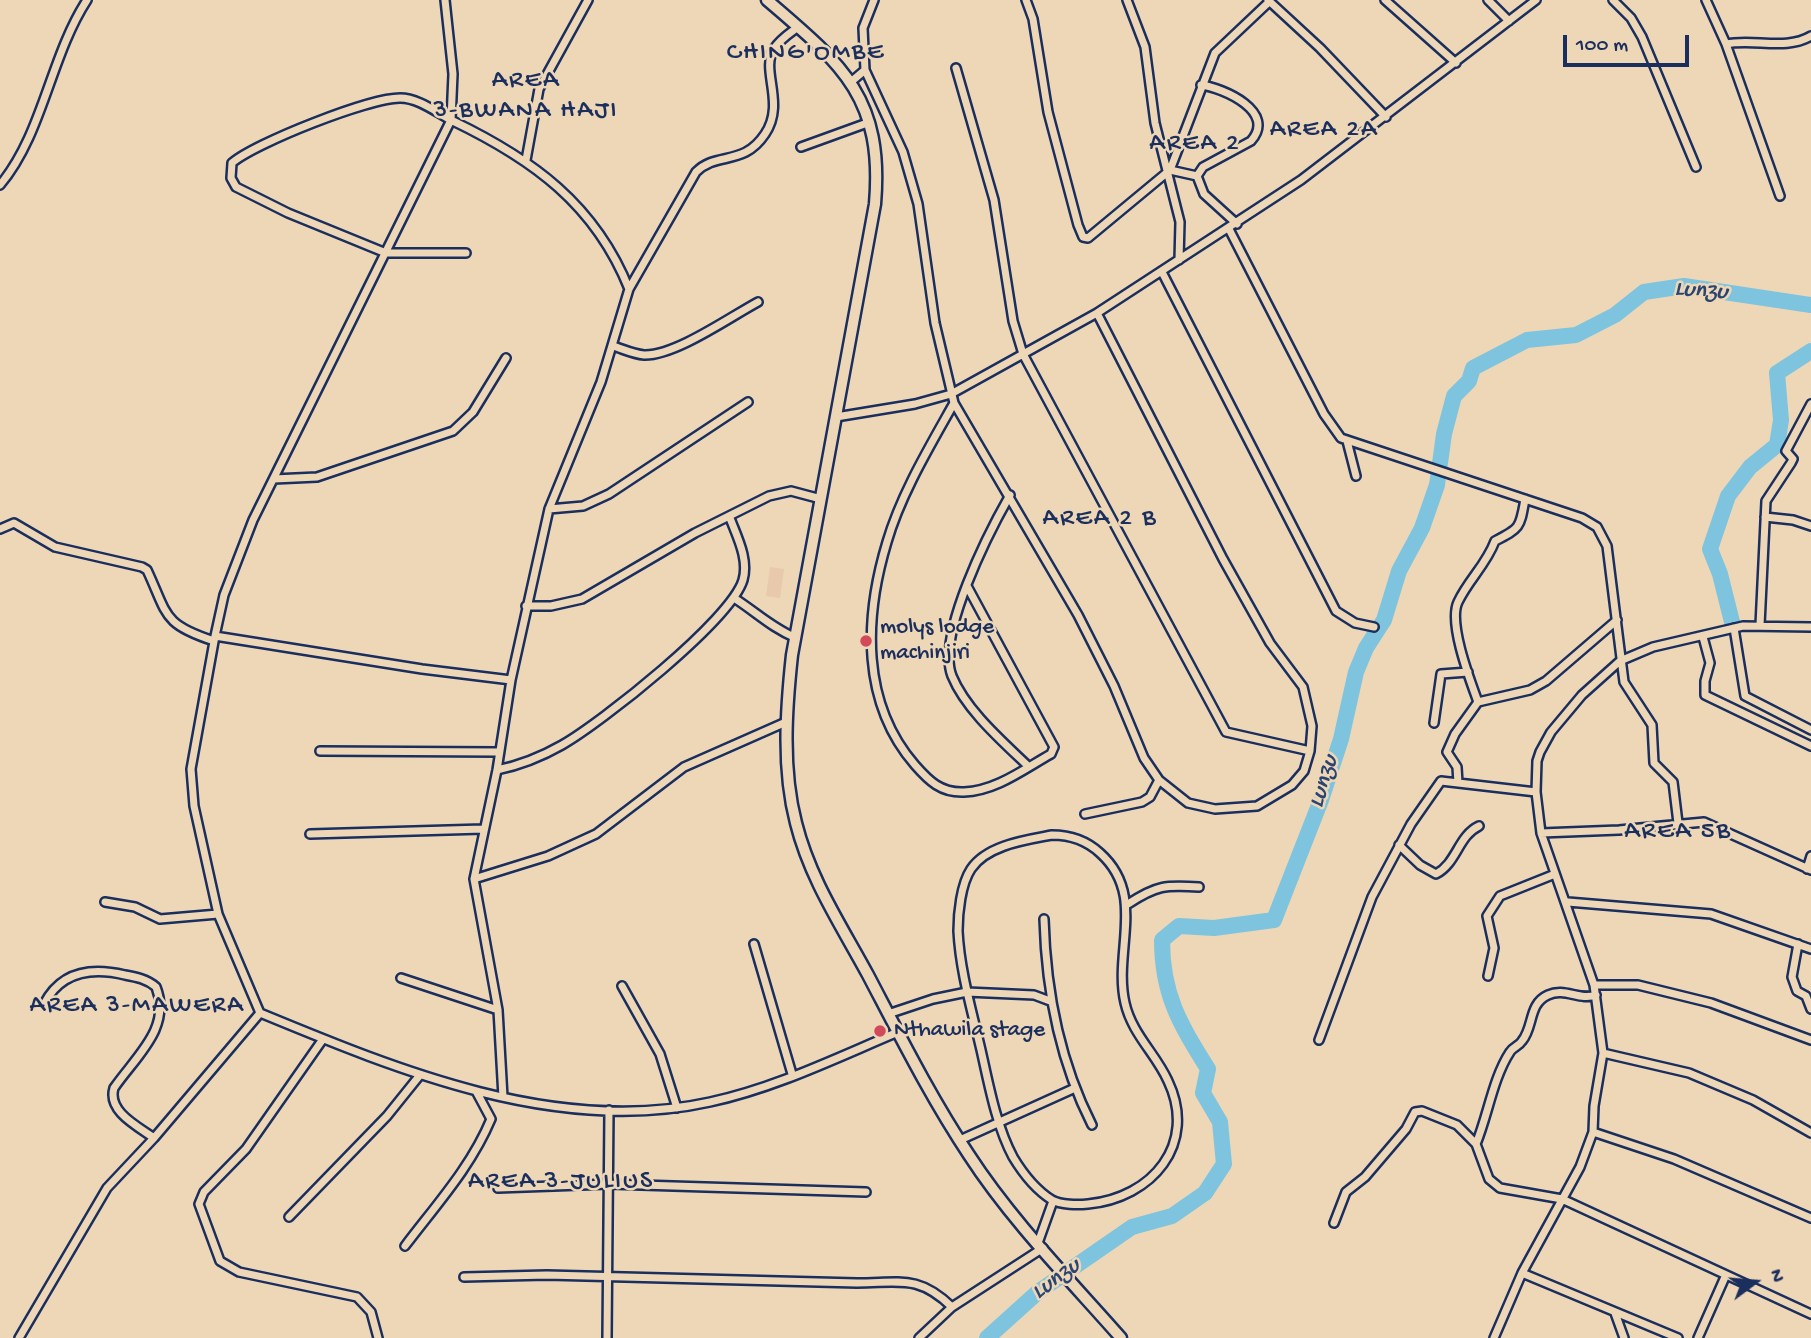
<!DOCTYPE html>
<html>
<head>
<meta charset="utf-8">
<style>
  body { margin:0 }
  #map { position:relative; width:1811px; height:1338px; overflow:hidden; background:#eed7b7; font-family:"Gochi Hand",sans-serif }
  canvas { display:block }
  .north { position:absolute; left:1720px; top:1247px; width:70px; height:70px; -webkit-text-stroke:5px #eed7b7; paint-order:stroke; rotate:74deg; font-size:19px; font-weight:700; line-height:28px; text-align:center; color:#1b2f5e }
  .north::after { content:''; display:block; margin:auto; width:24px; height:32px; background:#1b2f5e; clip-path:polygon(50% 0,100% 100%,50% 72%,0 100%) }
  .scale { position:absolute; left:1563px; top:35px; width:126px; height:32px; box-sizing:border-box; border:4px solid #1b2f5e; border-top:0; padding-left:9px; font-size:21px; line-height:24px; white-space:nowrap; color:#1b2f5e; -webkit-text-stroke:5px #eed7b7; paint-order:stroke }
</style>
</head>
<body>
<div id="map">
<canvas width="1811" height="1338"></canvas>
<div class="north">N</div>
<div class="scale">100 m</div>
</div>
<script>
const ctx = document.querySelector('canvas').getContext('2d');
ctx.lineJoin = 'round';
function paint(path, color) { ctx.fillStyle = color; ctx.fill(path, 'evenodd'); }
function stroke(path, color, width, dash) { ctx.strokeStyle = color; ctx.lineWidth = width; ctx.lineCap = dash ? 'butt' : 'round'; ctx.setLineDash(dash || []); ctx.stroke(path); }
function write(font, color, halo, rows, align = 'center') {
  ctx.font = font + ' "Gochi Hand",sans-serif'; ctx.lineWidth = 5; ctx.setLineDash([]); ctx.textBaseline = 'middle'; ctx.strokeStyle = halo; ctx.fillStyle = color; for (const [text, x, y, turn = 0] of rows) {
    ctx.save(); ctx.translate(x, y); ctx.rotate((+turn || 0) * Math.PI / 180); ctx.textAlign = isNaN(turn) ? turn : align; if (halo) ctx.strokeText(text, 0, 0); ctx.fillText(text, 0, 0); ctx.restore();
  }
}
paint(new Path2D(`
  M770,567L784,569L780,598L766,596Z`), '#e8c9ab');
stroke(new Path2D(`
  M1732,622L1720,574L1710,549L1728,496L1750,467L1777,445L1781,420L1777,373L1811,351
  M987,1338L1038,1292L1132,1227L1172,1216L1205,1193L1224,1164L1220,1122L1203,1093L1208,1069C1180,1024 1162,995 1162,940L1179,926L1214,928L1274,920L1321,800L1341,739L1356,672L1366,648L1384,620L1399,571L1422,528L1437,485L1444,434L1454,396L1469,381L1473,368L1527,340L1576,335L1615,315L1644,292L1684,286L1811,305`), '#7ec4df', 16);
const minor = new Path2D(`
  M445,0L453,74L451,120L253,520L224,595L215,636L191,769L194,806L218,914L260,1013C398,1070 557,1136 710,1102C775,1088 836,1058 898,1032
  M874,0L863,28L865,70L903,152L918,204L935,323L954,403L1078,615L1114,686L1144,758L1159,780L1188,803L1215,809L1257,806L1292,785L1304,771L1310,751L1312,726L1303,687L1270,643L1223,559L1097,313
  M1026,0L1033,19L1048,112L1078,225L1083,237L1088,238L1170,170L1215,53L1269,2
  M1127,0L1145,47L1155,123L1180,222L1179,260
  M1268,0L1320,48L1386,117
  M1385,0L1456,63
  M1488,0L1509,21
  M1613,0L1631,18L1642,37L1696,167
  M1706,0L1726,44L1780,196
  M1726,44C1753,38 1786,51 1811,36
  M956,68L994,200L1013,321L1023,354L1226,732L1310,751
  M852,81L865,70
  M1201,85C1224,88 1277,112 1251,141L1203,167L1197,176L1204,194L1237,224
  M801,147L870,122
  M526,160L539,89L588,0
  M1170,170L1197,176
  M0,185C43,134 50,57 87,0
  M1229,229L1324,414L1341,438L1582,518L1597,527L1607,546L1624,682L1652,725L1654,763L1673,782L1678,823
  M466,253H386L288,213L236,187L231,178L232,163C255,143 369,98 400,98C419,98 437,113 453,121C532,159 595,204 629,289
  M1162,272L1336,611L1355,623L1374,627
  M613,346C623,349 633,354 644,355C675,356 730,317 758,302
  M954,403C930,446 901,494 887,542C864,618 861,703 915,765C929,781 941,793 964,792C996,791 1024,769 1051,754L1054,747L967,586
  M836,417L915,404L951,394L1097,313L1301,180L1536,0
  M1347,441L1356,476
  M274,479L317,477L453,431L473,412L506,358
  M1010,495C989,532 936,635 952,676C966,710 1002,741 1028,766
  M549,509L583,506L609,494L748,402
  M1765,517L1793,520L1811,526
  M0,529L14,523L55,547L142,567L147,570C168,615 162,624 214,641
  M734,598C756,612 772,628 796,638
  M526,606H551L582,599L695,533L769,496L791,491L821,499
  M1760,625L1766,501L1791,463L1793,459L1786,451L1811,404
  M1734,628L1745,696L1811,730
  M215,636L422,669L511,680
  M1703,637L1710,663L1705,681V695L1811,746
  M1478,702C1470,680 1448,623 1458,602C1469,579 1486,565 1495,541C1521,528 1520,527 1525,499
  M1434,723L1441,674L1468,672
  M320,751L498,752
  M497,770C521,765 541,757 562,745C601,723 731,620 743,580C749,559 737,537 730,518
  M1458,783L1457,767L1447,752L1455,734L1478,702L1530,690L1546,681L1617,620
  M1085,814L1142,802L1150,797L1159,780
  M1541,833L1619,830L1704,822L1811,870
  M310,834L483,829
  M1052,835C1071,835 1086,840 1100,853C1147,895 1113,951 1125,1003C1132,1034 1156,1054 1168,1081C1198,1144 1152,1198 1088,1204C1078,1205 1061,1205 1052,1200C1036,1190 1022,1172 1013,1157C996,1125 989,1085 981,1050C972,1011 960,971 958,931C958,913 961,884 971,869C987,845 1026,840 1052,835Z
  M1399,845L1420,865L1436,874C1457,863 1458,836 1479,826
  M1807,869L1811,856
  M474,879L548,856L596,834L684,767L786,722
  M105,902L135,907L160,919L218,914
  M1568,902L1711,914L1811,949
  M1128,904C1157,885 1165,885 1199,887
  M1044,919C1046,992 1059,1060 1092,1125
  M754,944L792,1074
  M1798,944L1792,977L1797,991L1806,996L1811,1009
  M1488,976L1494,948L1487,916L1500,896L1555,874
  M401,978L498,1010
  M1594,985H1638L1711,1003L1811,1040
  M622,986L660,1054L677,1108
  M44,1004C61,971 92,967 125,975C136,977 147,979 156,987C172,1028 136,1056 114,1088C107,1111 137,1126 154,1138
  M888,1014L933,999L967,992L1034,995L1050,1001
  M323,1039L246,1149L204,1192L199,1204L220,1261L239,1272L357,1297L371,1312L378,1338
  M1319,1040L1372,897L1411,824L1441,781L1536,792
  M1603,1053L1689,1073L1753,1100L1811,1133
  M503,1097L498,1010L474,879L497,770L511,680L549,509L601,382L629,289L696,172C717,151 743,167 765,134C786,103 760,70 774,49C779,40 790,33 798,27
  M1593,1132L1674,1159L1811,1218
  M960,1140L1075,1088
  M1476,1144C1488,1115 1493,1078 1510,1052C1513,1047 1519,1046 1522,1041C1534,1027 1528,1004 1548,995C1565,987 1579,1001 1596,995
  M498,1188L609,1184L866,1192
  M289,1217L387,1116L420,1075
  M1334,1223L1346,1192L1365,1177L1406,1129L1415,1112L1422,1111L1457,1125L1476,1144L1489,1179L1500,1188L1562,1199L1811,1314
  M1038,1243L1053,1201
  M405,1246C436,1205 471,1167 491,1119L476,1091
  M1522,1273L1678,1338
  M464,1277L547,1275L857,1283C899,1283 918,1274 952,1307
  M1615,1313L1624,1338
  M19,1338L107,1188L154,1138L260,1013
  M607,1338L609,1110
  M919,1338L952,1307L1043,1248
  M1494,1338L1522,1273L1580,1167L1593,1132L1594,1106L1603,1053L1594,985L1541,833L1536,792L1537,761L1540,752L1551,732L1582,695L1620,661L1653,647L1743,626L1811,627
  M1698,1338L1725,1277`);
const secondary = new Path2D(`
  M767,0C842,64 884,98 875,204L792,655C786,710 782,769 796,823C810,879 841,925 868,975C900,1036 931,1098 969,1155C1011,1220 1070,1280 1121,1338`);
stroke(minor, '#1b2f5e', 12);
stroke(secondary, '#1b2f5e', 15);
stroke(minor, '#eed7b7', 7);
stroke(secondary, '#eed7b7', 10);
for (const [x, y, r, color] of [
  [866,641,7,"#d1495b"],
  [880,1031,7,"#d1495b"]
]) { const dot = new Path2D(); dot.arc(x, y, r, 0, 2 * Math.PI); ctx.fillStyle = color; ctx.fill(dot); stroke(dot, '#eed7b7', 2.5); }
write('23px', '#1b2f5e', '#eed7b7', [
  ["molys lodge",880,628],
  ["machinjiri",880,654],
  ["Nthawila stage",894,1031]
], 'left');
write('italic 24px', '#2a4571', '#eed7b7', [
  ["Lunzu",1701,292,4],
  ["Lunzu",1325,782,-73],
  ["Lunzu",1057,1280,-36]
]);
ctx.letterSpacing = '2px';
write('26px', '#1b2f5e', '#eed7b7', [
  ["CHING'OMBE",806,54],
  ["AREA",526,82],
  ["3-BWANA HAJI",526,112],
  ["AREA 2A",1324,131],
  ["AREA 2",1195,145],
  ["AREA 2 B",1100,520],
  ["AREA 5B",1678,833],
  ["AREA 3-MAWERA",137,1007],
  ["AREA 3-JULIUS",561,1183]
]);
ctx.letterSpacing = '0px';
</script>
</body>
</html>
